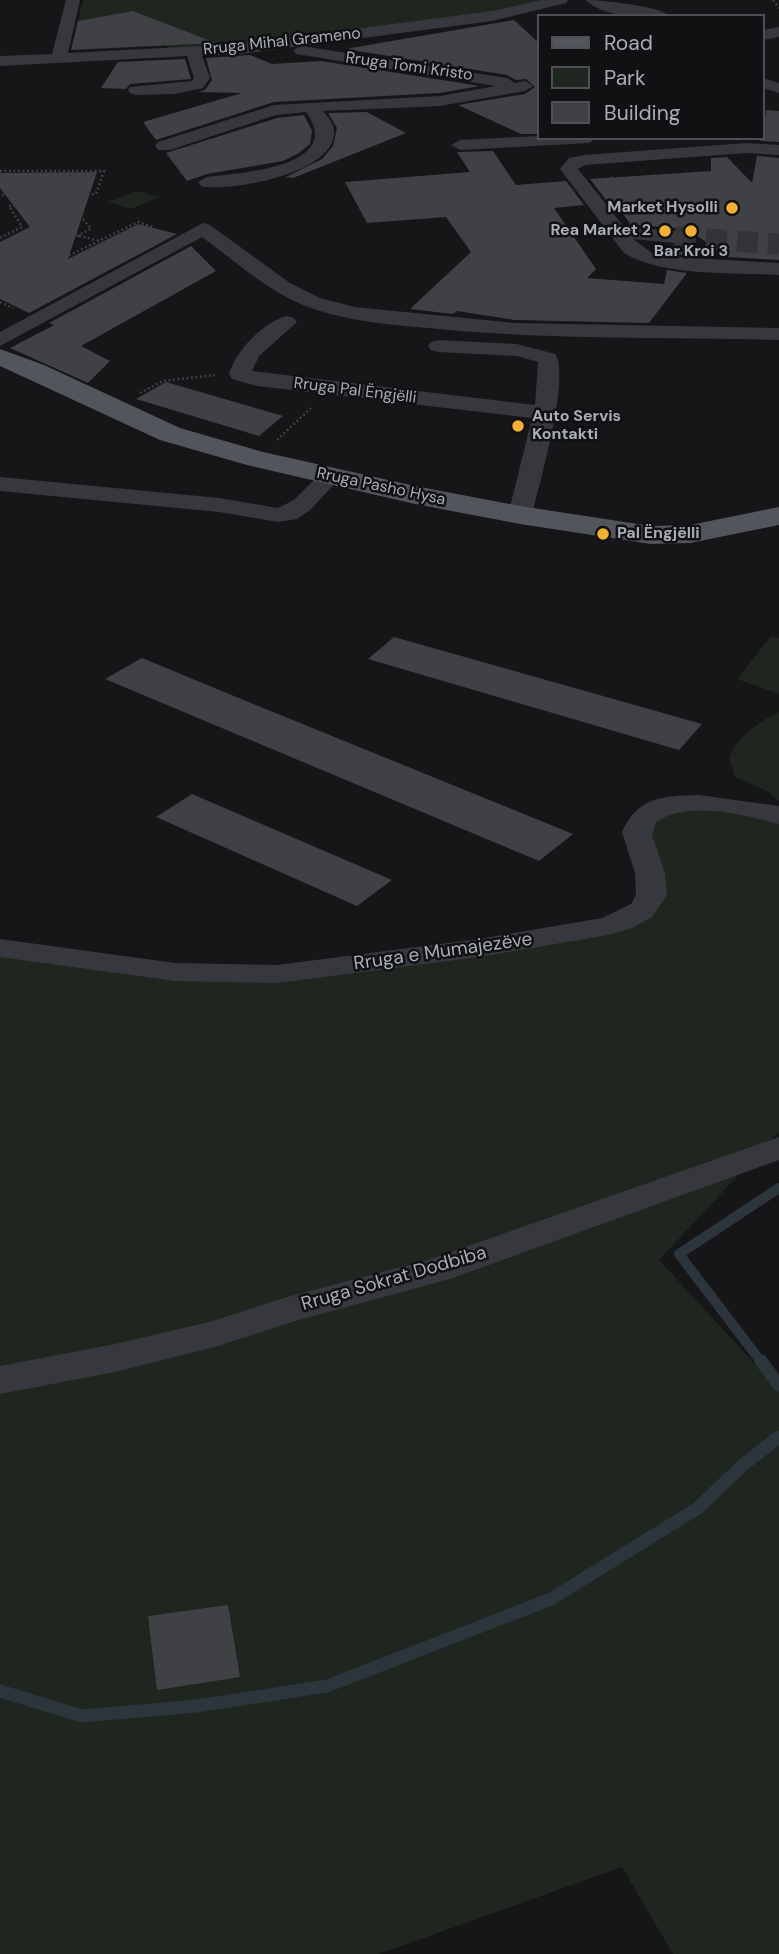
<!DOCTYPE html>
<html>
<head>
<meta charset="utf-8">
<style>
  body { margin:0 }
  #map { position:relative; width:779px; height:1954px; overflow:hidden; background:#161618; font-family:"DM Sans",sans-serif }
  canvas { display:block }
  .legend { position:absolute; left:537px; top:14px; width:228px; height:126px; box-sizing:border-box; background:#111113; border:2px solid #4d4f55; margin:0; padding:9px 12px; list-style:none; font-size:21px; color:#a8adb8 }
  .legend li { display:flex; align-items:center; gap:14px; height:35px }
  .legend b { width:35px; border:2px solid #4d4f55 }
</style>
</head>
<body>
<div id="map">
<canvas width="779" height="1954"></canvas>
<ul class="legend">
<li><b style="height:9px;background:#53555c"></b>Road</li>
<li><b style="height:19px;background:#1e261f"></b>Park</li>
<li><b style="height:19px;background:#404145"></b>Building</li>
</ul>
</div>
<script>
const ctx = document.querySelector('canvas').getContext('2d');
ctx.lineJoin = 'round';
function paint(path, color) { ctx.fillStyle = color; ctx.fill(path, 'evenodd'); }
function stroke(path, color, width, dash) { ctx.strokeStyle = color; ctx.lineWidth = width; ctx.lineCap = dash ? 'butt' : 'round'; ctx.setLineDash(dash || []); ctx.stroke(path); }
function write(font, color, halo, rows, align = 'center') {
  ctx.font = font + ' "DM Sans",sans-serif'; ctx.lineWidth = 5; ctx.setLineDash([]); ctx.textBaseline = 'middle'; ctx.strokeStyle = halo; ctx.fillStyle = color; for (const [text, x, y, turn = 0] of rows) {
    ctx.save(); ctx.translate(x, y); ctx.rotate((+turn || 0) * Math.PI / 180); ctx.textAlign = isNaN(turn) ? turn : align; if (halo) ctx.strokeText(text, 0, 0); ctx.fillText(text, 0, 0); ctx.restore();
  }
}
paint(new Path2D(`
  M83,0H543L509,10L237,46L170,50L155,35L77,24Z
  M136,191L159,197L131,209L108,202Z
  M771,636L779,638V694L737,679Z
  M779,712V801L767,791L735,777L729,757C740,735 757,723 779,712Z
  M684,803L779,815V1132L659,1260L779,1390V1954H673L622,1867L379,1954H0V948L226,975L479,948L645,909L637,832Z`), '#1e261f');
stroke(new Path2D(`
  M762,1363L679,1254L779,1188`), '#2c353c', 10);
stroke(new Path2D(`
  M761,1361L779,1385
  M0,1691L82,1716L197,1706L327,1686L551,1599L698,1508L743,1465L779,1437`), '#2c353c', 13);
paint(new Path2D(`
  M133,11L216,43L71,50L78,21Z
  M514,20L539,43V134H521L458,105L525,94L535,87L526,79L516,80L507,75L345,49Z
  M250,55L272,64L321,61L480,86L440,93L274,102L156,140L143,122L242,93L198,92L205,90L212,80L206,58Z
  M185,59L191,79L130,84L126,89L101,88L118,62Z
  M766,110L779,111V142L760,141L763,138Z
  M367,112L406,133L293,178L286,177L322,159L333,146L337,128L328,113Z
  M304,115L312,131L310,144L299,153L283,161L207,174L187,181L166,153L277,118Z
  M493,151L516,185L566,181L584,205L554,208L596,269L587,278L664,284L667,270L687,273L649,323L515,320L457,311L453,314L410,309L471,252L446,217L367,223L345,182L470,172L457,152Z
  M757,156L779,158V260L728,257L690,231L700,256L671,254L673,245L685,239V235L675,228L631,225L615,203L609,204L590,179L711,171V158L727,157L752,183Z
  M97,172L68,259L138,224L177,234L29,313L0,299V242L30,227L0,188V173Z
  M191,246L216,271L81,346L110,361L88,383L10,348L54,325L49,323Z
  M166,382L283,416L259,436L136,399Z
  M394,637L702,724L679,750L368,659Z
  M142,658L246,701L573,834L539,861L105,679Z
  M192,794L392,880L357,906L156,817Z
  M228,1605L240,1677L157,1690L148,1616Z`), '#404145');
stroke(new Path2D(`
  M675,237L779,244`), '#333438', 21, [21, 10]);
stroke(new Path2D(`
  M773,0L779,8
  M0,171H104L96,194L0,195
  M669,175L679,188
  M611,177L619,190L676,189
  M779,194L770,196L779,202
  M624,201L679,202
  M684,208V217
  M723,211L727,233
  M764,212L779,219
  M685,217H689L690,210L755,212L779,207
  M79,236L100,241
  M0,238L22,227L9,206L69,203
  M0,274L91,229L64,195
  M19,278L66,245
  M0,289L138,222L153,227
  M0,302L13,308
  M140,393L163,381L215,375
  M277,440L311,408`), '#3d3f44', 2.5, [2, 2.5]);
paint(new Path2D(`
  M66,0H80L68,53L241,44L492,11L542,0H568L566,3L492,21L241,54L202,56L210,78L203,88L174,94L136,95L130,93L128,90L130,87L192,81L194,78L187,56L0,66V56L52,54Z
  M586,0C601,0 658,6 668,15C644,18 604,18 586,0Z
  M779,27V37L763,40V30Z
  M302,46L507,78L515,83L525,81L533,86L525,91L440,106L323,111C327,116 333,122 334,129C339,172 238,190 207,187C201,187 201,186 198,182L207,177C240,173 346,167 306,112L276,115L170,150H158L155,146L158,142L274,105L440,96L496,86L296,54L294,51L296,48Z
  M763,78L779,83V93L763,88Z
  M539,136V138H597L589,143L460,150L451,145L460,140Z
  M746,143L779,145V155L746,153L585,165L578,169L624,227L675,231L684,237L675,243L633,239L652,253L675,257L779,263V275C732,272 664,277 624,253L560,169L569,158L585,155Z
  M203,223L210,225L290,283L320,298L355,307L515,323L779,328V340C666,337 552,340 439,329C394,325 345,322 303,305C265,289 235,261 202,237L0,346V332Z
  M287,316L294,318L297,322L259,356L252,371L535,405L538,362L517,356L438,352L431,350L428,346L431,342L438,340L517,344L555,354C571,377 539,485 532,515L528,520H512L508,515L532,418L257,386L232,379L229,374C236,351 263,322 287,316Z
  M331,469L339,471L342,476L310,510L297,519L278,522L219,512L0,491V477L219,498L278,508L294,500L323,471Z
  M699,795L779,806V824C742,815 689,800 656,822L652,835L665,873L667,895L652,917L632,928L608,935L479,957L277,983L175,981L0,957V939L175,963L277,965L479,939L602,918L631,904L636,895L635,873L622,832C638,796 664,796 699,795Z
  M779,1137V1160L450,1279L295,1321L218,1346L115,1372L0,1394V1366L115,1344L213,1321L287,1297L428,1260Z`), '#37383d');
paint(new Path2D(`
  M0,349L44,365L180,428L263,452L415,486L520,506L651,526L690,525L779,507V525L690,543L651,544L520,524L415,504L247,465L160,440L0,366Z`), '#53555c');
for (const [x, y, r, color] of [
  [732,208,7,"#f2b134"],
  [665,231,7,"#f2b134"],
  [691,231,7,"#f2b134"],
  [518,426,7,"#f2b134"],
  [603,534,7,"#f2b134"]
]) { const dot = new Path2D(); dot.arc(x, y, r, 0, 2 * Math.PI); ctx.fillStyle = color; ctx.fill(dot); stroke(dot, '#111113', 2.5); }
write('16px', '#a8adb8', '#111113', [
  ["Rruga Mihal Grameno",282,42,-6],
  ["Rruga Tomi Kristo",409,67,8],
  ["Rruga Pal Ëngjëlli",355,391,7],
  ["Rruga Pasho Hysa",381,487,12]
]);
write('bold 16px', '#a8adb8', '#111113', [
  ["Market Hysolli",718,208],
  ["Rea Market 2",651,231],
  ["Bar Kroi 3",691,252,"center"],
  ["Auto Servis",532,417,"left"],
  ["Kontakti",532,435,"left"],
  ["Pal Ëngjëlli",617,534,"left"]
], 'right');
write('19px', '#a8adb8', '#111113', [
  ["Rruga e Mumajezëve",443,952,-8],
  ["Rruga Sokrat Dodbiba",394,1279,-16]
]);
</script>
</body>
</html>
